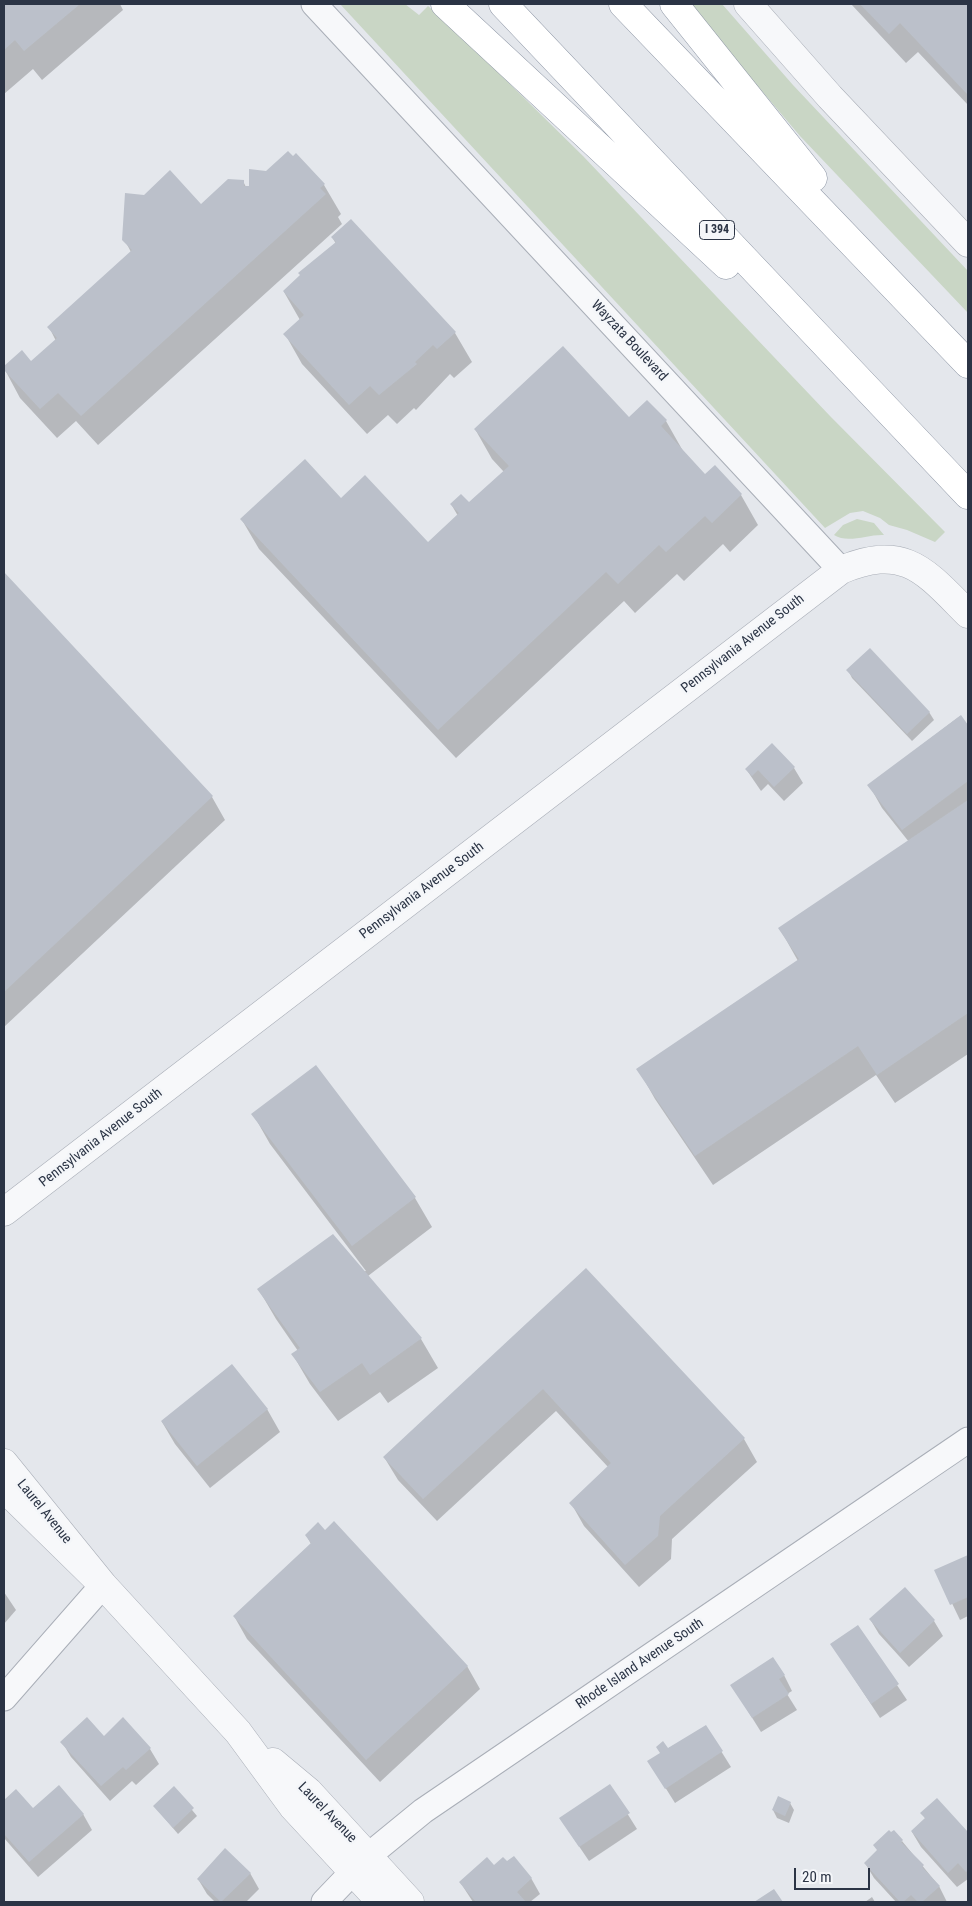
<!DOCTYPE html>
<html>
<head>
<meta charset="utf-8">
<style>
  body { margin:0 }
  #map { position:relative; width:972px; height:1906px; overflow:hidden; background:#e4e7ec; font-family:"Roboto Condensed",sans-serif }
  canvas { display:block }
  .frame { position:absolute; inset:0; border:5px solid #2b3445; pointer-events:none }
  .scale { position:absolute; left:794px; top:1868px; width:76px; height:22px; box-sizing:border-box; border:2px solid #2b3445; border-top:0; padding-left:6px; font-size:15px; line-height:18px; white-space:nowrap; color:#2b3445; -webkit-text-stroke:4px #f4f6f9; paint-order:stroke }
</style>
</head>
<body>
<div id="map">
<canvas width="972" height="1906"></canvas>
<div class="frame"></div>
<div class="scale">20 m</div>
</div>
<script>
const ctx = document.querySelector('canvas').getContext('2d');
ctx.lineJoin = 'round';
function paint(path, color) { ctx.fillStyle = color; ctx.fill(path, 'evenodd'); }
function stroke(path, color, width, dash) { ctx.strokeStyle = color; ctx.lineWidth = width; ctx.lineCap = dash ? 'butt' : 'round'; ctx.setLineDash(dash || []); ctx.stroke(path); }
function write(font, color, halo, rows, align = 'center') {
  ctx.font = font + ' "Roboto Condensed",sans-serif'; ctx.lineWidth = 5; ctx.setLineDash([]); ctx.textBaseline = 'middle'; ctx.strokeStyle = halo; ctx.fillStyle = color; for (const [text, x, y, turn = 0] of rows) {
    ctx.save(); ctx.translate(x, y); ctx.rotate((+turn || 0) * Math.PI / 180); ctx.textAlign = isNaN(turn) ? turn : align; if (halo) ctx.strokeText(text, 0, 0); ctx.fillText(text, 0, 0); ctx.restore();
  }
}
paint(new Path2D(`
  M340,4H405L419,15L428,6L449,24L583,156L830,416L945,532L935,542L907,530L889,525L880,518L863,511L850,513L825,528Z
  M688,4H722L793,85L968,271V313L800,136Z
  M857,519L874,523L884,535C868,534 848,544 834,535L843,525Z`), '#c9d6c5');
paint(new Path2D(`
  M4,4H120L123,10L42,80L33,69L4,94Z
  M851,4H968V105L918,52L906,63Z
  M266,172L324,185L341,214L338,217L342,224L98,445L76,421L57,438L20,398L4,368L21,352L31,363L56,341L49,327L131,252L124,239L201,206L243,181L246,187H250Z
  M332,237L455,333L472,362L454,378L450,374L416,410L414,408L397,424L388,415L367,434L302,364L285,334L300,320L284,292L336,244Z
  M629,418L666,421L683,451L705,475L715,466L741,495L758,525L730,552L723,544L684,581L677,574L635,613L624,601L456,758L259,549L242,520L341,500L428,544L458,516L451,504H469L504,472L492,459L475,429Z
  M4,574L212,797L225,820L4,1027Z
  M848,670L929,712L934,720L912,741L852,678Z
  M960,716L968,727V1054L895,1103L876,1075L713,1185L655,1099L638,1069L798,961L780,929L909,842L882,808L869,785Z
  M794,768L803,783L784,801L768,784L761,791L746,769Z
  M253,1114L415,1198L432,1227L368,1276L421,1339L438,1368L388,1403L380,1392L338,1421L310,1384L293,1355L298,1351L276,1319L259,1290L366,1271L270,1144Z
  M586,1269L744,1439L757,1462L672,1539L671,1559L639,1587L584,1526L571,1503L608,1467L556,1411L437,1521L398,1480L384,1457Z
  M267,1409L280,1432L210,1488L175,1444L162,1422Z
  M306,1535L467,1666L480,1689L380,1782L247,1639L234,1616L311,1544Z
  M968,1556V1616L960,1620L936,1570Z
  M905,1588L934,1621L943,1636L909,1667L879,1634L870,1619Z
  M4,1592L16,1610L4,1624Z
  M858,1627L907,1700L880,1718L832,1645Z
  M784,1675L792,1691L787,1694L797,1710L761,1732L741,1700Z
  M706,1727L731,1767L675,1803L658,1776L667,1749Z
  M103,1737L150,1749L159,1764L136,1785L132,1781L110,1801L71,1757L62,1742Z
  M610,1786L637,1829L589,1861L570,1833Z
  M174,1788L197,1816L178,1834L154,1806Z
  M16,1791L33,1810L83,1814L92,1830L38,1877L4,1838V1802Z
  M937,1799L968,1834V1879L957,1887L921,1847L912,1832L926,1820L922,1813Z
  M790,1803L794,1810L789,1823L777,1818L773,1810Z
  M902,1841L939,1886L947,1902H896L874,1878L865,1863Z
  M494,1867L531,1878L540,1894L530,1902H473L460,1882Z
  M250,1873L259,1889L246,1902H215L207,1894L198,1879Z
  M872,1897L875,1902H865Z`), '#0003');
paint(new Path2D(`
  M4,4H80L24,51L15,40L4,50Z
  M860,4H968V95L900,23L889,34Z
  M288,151L293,156L296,153L325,184L320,188L326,194L81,416L58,393L40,409L4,370V366L22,350L31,361L57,338L47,327L132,250L122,240L125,193L144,195L170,170L201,204L228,179L244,180V186H249V169L266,171Z
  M351,219L456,332L437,349L433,345L415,362L417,364L379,395L370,386L349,405L283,334L304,315L283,291L300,275L298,273L336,242L331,237Z
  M563,346L629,417L647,400L667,420L661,426L705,474L715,465L742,494L712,523L705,516L666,552L659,545L618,584L606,572L438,730L240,519L305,459L341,498L365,475L428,542L459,513L450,504L461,494L469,502L509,466L474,429Z
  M4,572L213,796L4,992Z
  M870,648L930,712L907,734L846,670Z
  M961,715L968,725V781L902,830L867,785Z
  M772,743L795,767L774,787L758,770L752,776L745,769Z
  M968,800V1013L877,1075L858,1046L695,1156L636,1069L799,959L778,928Z
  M316,1065L416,1197L352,1246L251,1114Z
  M333,1234L422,1338L370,1375L362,1363L320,1392L291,1354L300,1348L257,1289Z
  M586,1268L745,1438L660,1516L658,1536L625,1565L569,1503L611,1463L543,1389L423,1499L383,1457Z
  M232,1364L268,1409L197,1466L161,1421Z
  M334,1521L468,1666L366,1760L233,1616L311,1543L305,1535L318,1522L325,1530Z
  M968,1555V1597L950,1605L934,1570Z
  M905,1587L935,1620L900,1653L869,1619Z
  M858,1625L899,1684L871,1704L830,1644Z
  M773,1657L785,1675L779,1679L789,1694L752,1718L730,1685Z
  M87,1717L104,1736L123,1717L151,1748L126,1770L123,1767L101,1786L60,1742Z
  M706,1725L723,1751L665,1789L647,1761L660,1753L656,1747L663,1741L668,1748Z
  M610,1784L630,1813L579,1847L559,1818Z
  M59,1785L84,1814L29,1862L4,1834V1800L16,1789L33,1808Z
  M174,1786L194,1808L173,1828L153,1806Z
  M778,1796L791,1802L785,1816L772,1810Z
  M937,1798L968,1832V1870L966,1872L958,1863L948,1873L911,1831L925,1818L920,1813Z
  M889,1830L891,1832L894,1830L903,1840L901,1842L924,1865L922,1867L940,1886L922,1902H918L911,1895L903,1902H900L864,1863L877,1850L873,1845Z
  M225,1848L251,1873L221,1902L197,1879Z
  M514,1856L532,1878L517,1892L526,1902H476L459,1882L487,1857L494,1865L503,1857L507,1861Z
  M774,1889L783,1902H754Z`), '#bbc0ca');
const minor = new Path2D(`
  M314,4L841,570
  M4,1698L103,1585
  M324,1902L368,1856L423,1811L968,1440`);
const tertiary = new Path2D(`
  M748,4L830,97L968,243
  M4,1212L841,570C905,543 925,571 968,614
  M4,1463L103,1585L4,1488
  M103,1585L238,1732L293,1807L381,1902
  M273,1762L309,1792L410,1902`);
const motorway = new Path2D(`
  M445,4L726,265
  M503,4L968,495
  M623,4L968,364
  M674,4L813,178`);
stroke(minor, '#a9aeb7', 27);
stroke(tertiary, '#a9aeb7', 29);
stroke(motorway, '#8b94a3', 29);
stroke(minor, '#f7f8fa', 25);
stroke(tertiary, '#f7f8fa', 28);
stroke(motorway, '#fff', 28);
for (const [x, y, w] of [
  [717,230,35]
]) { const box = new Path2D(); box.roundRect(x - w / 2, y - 9.5, w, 19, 4); ctx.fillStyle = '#f4f6f9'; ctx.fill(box); stroke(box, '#2b3445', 1); }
write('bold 12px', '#2b3445', null, [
  ["I 394",717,230]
]);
write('14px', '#2b3445', '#f4f6f9', [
  ["Wayzata Boulevard",629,341,47],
  ["Pennsylvania Avenue South",743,644,-38],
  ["Pennsylvania Avenue South",422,891,-37],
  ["Pennsylvania Avenue South",101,1138,-38],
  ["Laurel Avenue",44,1512,51],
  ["Rhode Island Avenue South",640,1664,-34],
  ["Laurel Avenue",327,1813,46]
]);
</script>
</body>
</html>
